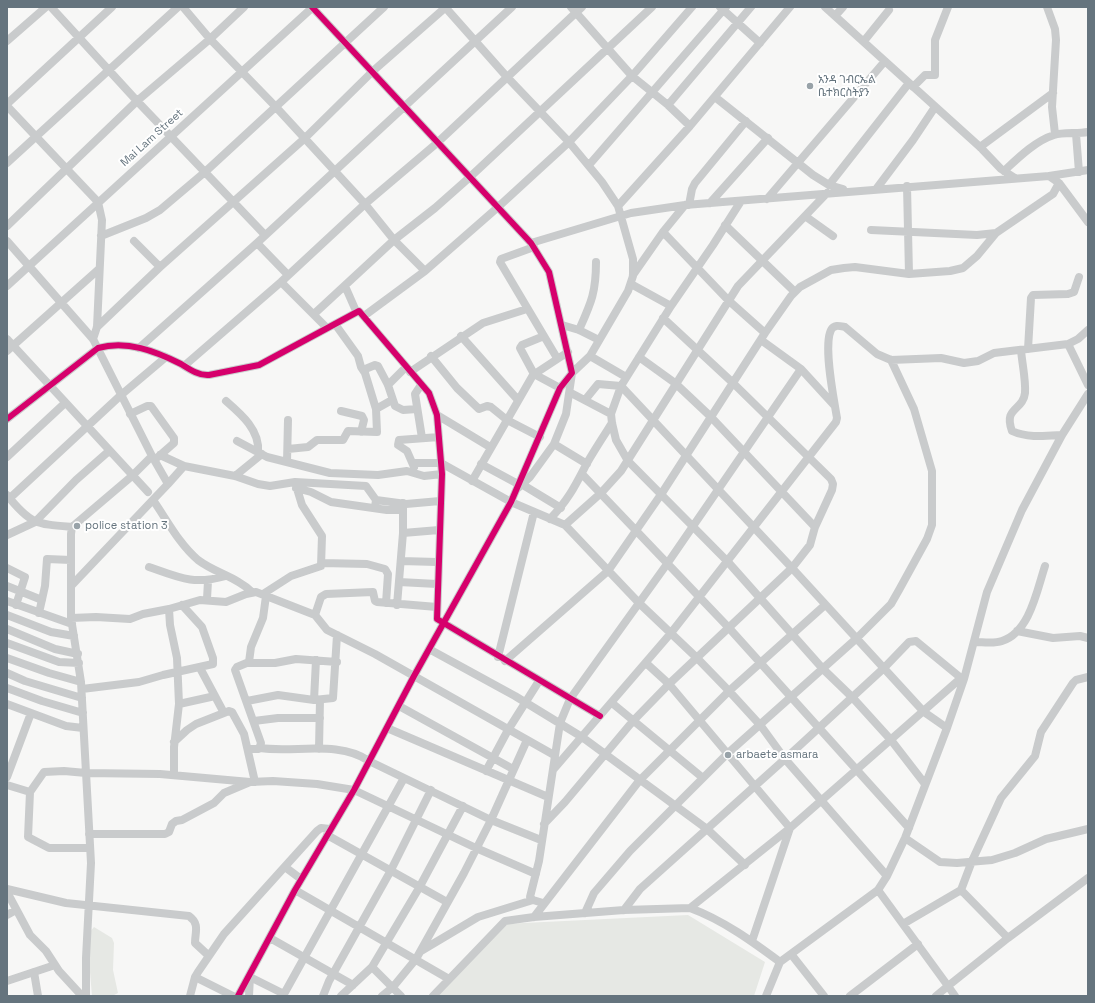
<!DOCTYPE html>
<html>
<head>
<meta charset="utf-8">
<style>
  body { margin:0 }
  #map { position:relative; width:1095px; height:1003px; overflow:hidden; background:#f7f7f6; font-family:"Space Grotesk",sans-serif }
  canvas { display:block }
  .frame { position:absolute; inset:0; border:8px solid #65747e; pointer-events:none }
</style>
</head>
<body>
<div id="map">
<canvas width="1095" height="1003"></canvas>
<div class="frame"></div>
</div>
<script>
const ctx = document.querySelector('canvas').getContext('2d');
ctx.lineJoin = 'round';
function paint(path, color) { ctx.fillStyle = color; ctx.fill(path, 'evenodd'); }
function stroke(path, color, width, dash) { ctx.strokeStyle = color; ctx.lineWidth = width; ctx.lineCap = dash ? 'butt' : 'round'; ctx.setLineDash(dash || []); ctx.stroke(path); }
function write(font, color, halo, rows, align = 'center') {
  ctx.font = font + ' "Space Grotesk","Noto Sans Ethiopic",sans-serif'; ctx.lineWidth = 4; ctx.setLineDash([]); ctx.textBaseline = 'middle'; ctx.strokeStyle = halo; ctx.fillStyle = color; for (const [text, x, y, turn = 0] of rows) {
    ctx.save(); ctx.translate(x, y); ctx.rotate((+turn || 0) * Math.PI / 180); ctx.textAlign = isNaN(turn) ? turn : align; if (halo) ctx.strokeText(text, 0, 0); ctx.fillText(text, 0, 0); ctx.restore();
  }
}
paint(new Path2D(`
  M688,915L765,962L754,996H437L503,924Z
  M94,927L112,938L114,943L113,970L118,993L112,996H92L89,960V933Z`), '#e6e8e4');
stroke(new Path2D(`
  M51,7L137,101L265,235
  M183,7L210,39L275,106L365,204L394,240L425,271
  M445,7L507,77L569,142L602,182L618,206L633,259V276L628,291L590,356L572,373L566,414L554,444L530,477L518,488
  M571,7L632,76L668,105L690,126
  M720,7L760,43
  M825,7L980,147L1001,169L1015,178
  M1047,7L1055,29L1056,40L1052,107L1055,134
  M835,16L843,7
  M7,41L46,7
  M864,41L889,10
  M913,87L925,75H935V40L948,7
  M715,97L813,175L829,185L843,189
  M7,104L112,7
  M668,105L751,7
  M7,106L98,202L102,220L97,327L93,339
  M1076,134L1079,172
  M980,147L1053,93
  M7,163L178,7
  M589,165L726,7
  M1004,171C1018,158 1035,141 1054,135C1063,132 1077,134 1088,132
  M1049,176L1088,170
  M829,185L909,83
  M907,186L909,274
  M877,188L913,140L935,107
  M767,199L885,61
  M710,203L768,138
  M689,205L692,189L695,183L746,121
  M618,206L690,126L790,7
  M805,216L833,236
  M725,225L795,292
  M7,226L137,101L210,39L244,7
  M871,230L977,235L996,233
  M663,232L728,300L765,333
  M101,236L146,218L160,210L205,172L384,7
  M7,241L93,339L152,456L168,484L72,585
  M134,241L160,267
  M257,243L288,275
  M531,243L631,213L685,205L1049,176L1059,183L1088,222
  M534,247L501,259L500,262L557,358
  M633,275L663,232L685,205
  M281,282L327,328
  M631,284L671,306
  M7,286L313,7
  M345,286L356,311
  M314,314L394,240L435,208L470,177L652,7
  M364,316L425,271L497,208L569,142L632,76L692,7
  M562,325L579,330L599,340
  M97,327L160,267L304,139L373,71L446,7
  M579,330C591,303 596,293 596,262
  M461,336L518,400
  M544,336L522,345L520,348L534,374L560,388
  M7,339L148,492
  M761,340L801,369L834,405
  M1068,344L1088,385
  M139,348L257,243L512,7
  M1028,349L1031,298L1033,295L1068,294L1074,292L1079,277
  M1021,350C1022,363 1026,380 1025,393C1023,411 1003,407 1012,431C1027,438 1045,436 1062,435
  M7,351L99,269
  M431,356L457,388L479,409L487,406L491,407L507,420L540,437
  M590,356L626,377
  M639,357L675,383L710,416L815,527
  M184,366L281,282L365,204L437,143L582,7
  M363,370L375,365L378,366L388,385L395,406L403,410L417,409
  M410,372L483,323L527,309
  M388,385L406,367
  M421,385L415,394L422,438
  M571,393L611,414L621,386L671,306L713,245L741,201
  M585,400L598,384L621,386L792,568L924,712L947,728
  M226,401C241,414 260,430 258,452
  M376,409L392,400
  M341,411L362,416L364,420L361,432
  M130,414L147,406H151L174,438V443L158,457
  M611,414L612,423L616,440L628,461L728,562L823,669L852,697L891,740L925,784
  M437,415L490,447
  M7,419L98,348C127,340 155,351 181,364C189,369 199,376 209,375L259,365L359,311L429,393L437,415L442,474L437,619L600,716
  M237,441L267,457L330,473L378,475L407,471L424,476L442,474
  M554,444L587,464
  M288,449L308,447L317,440H343L348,431L377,432L376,409L365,373L361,367L358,356L335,324
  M160,455L184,466L235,476L258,484L270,486L295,482L366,486L376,500L375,507
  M7,457L65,403
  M287,462L288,420
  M414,463H441L511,502L565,525L639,603L697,658L729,691L761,726L785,759L887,876
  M481,464L518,484
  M414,467L407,451L398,445L399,440L439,437
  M582,474L729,628L909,828
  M235,476L262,454
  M472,481L533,375L568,352
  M168,484L184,466
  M523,485L561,508
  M296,488L311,492L331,502L387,510H403
  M7,495C30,524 36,524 72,527
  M10,498L121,395L166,357
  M153,500C167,520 179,544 198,560C215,573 237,577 252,592
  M376,500L406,504L440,501
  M550,519C569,499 575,486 587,463C595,449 603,437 612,423
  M565,525L601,493L621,471L738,286L827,193
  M403,533L439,530
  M7,535L35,522L76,480L109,451
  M401,561L437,562
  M322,563L367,564L385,569L388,574L386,603
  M149,567C180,578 193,585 226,576
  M7,568L25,577L16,605
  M399,582L437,584
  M7,586L42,600
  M263,594L291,576L321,566L322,536L302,505L295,482
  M207,599L208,581
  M7,601L72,624
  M397,605L403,533V503
  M169,609L170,625L177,658L179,704L174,747V775
  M39,613L45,586L47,559L71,560
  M7,615L51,632L74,636
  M315,615L321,597L326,594L373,592L375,601L377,602L437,607
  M71,618L96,617L130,619L143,614L169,609L200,600L226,602L246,594L256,592L315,615L327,630L375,654L554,755
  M7,629L55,649L78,654
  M1017,631L1053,638L1080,636L1088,638
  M974,642C983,642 994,644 1002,641C1030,632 1037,590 1045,566
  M7,643L59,662L79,663
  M429,649L515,696L582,737L707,829L745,865
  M498,657L534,512
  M7,658L49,673L81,682
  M505,661L608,571L662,493L765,333L791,296L800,287L831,270L844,268L855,267L909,274L950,271L963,268L977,256L996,233L1053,194L1059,183
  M247,663H275L296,659L337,662
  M646,663L669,684L790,828L752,941
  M200,668L224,713
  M7,673L25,681L82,698
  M7,688L42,701L83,713
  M82,689L139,682L163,675L213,664V658L202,627L182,605
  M314,700L316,660
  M247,701L278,695L314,700L333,698L337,635
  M612,703L703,778
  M7,704L66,726L83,728
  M179,704L215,696
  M399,706L513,769
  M254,721L278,718H320
  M387,728L548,797
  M174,742L187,730L196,724L229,711L232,712L244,734L255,782
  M260,748C294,753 339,740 369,761L491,820L541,840
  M249,749H259L261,743L235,670L237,667L249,662L251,647L263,618L266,596
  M319,749L320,700
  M553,770L671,633L836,422L837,418C834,400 823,346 831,330C834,324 840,326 845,327L877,354L891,360L941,358L964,363L978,361L994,353L1068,344L1078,339L1088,330
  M486,771L508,730L539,681
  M7,777L31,713
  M7,785L30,792
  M544,824L565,802L633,721L669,684L792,568L810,545L815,527L832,490L833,484L831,479L732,382L663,318
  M89,834H165L169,832L172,824L176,821L182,820L214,803L224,793L250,782
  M327,835L447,902
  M905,838L940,862L957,863L992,860L1015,853L1046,839L1088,829
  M90,848H49L28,837L30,792L44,772L64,771L86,773L160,774L250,782L273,781L317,784L354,790L476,848L536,874
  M285,867L301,879
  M7,889L66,903L189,916C200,924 195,932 195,943L209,956
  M295,890L449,979
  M878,890L948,986L936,996
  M961,890L1008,938
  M7,892L30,935L46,951L59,971L82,996
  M543,903L533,900L530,897L539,861L560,723L570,699L667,564L801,369
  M690,908L790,828L961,678L964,679
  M624,910L640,889L785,759L884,668L909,642L916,641L961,678
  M585,913L594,893L630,851L727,754L857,638L891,604L899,590L927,539L932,525V471L914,409L891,360
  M7,915L16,910
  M534,917L639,781L729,691L825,605
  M903,924L961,890L972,861L1001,798L1035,756L1041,732L1073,683L1076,680L1088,677
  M270,938L353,985
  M421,951L478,917L533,900
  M791,954L824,996
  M372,967L401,996
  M34,972L38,996
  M250,977L284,994L404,778
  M7,981L55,965
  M86,996V958L91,863L81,682L71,618V534L72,527L132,476L152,456
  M190,996L195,977
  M233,996L195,977L198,972L224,934L317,831L321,828L330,829
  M238,996L295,890L354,790L414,676L511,502L560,388L572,373L549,272L531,243L312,7
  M249,996L250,976
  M323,996L329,981L390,872L431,790
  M341,996L372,967L419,888L463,806
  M382,996L393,987L416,959L464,873L491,820L527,740
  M433,996L505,921L534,917L624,910L690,908C723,920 753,942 780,962
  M766,996L780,962L878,890L887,876L905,838L947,728L964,679L987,592L1022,510L1062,435L1088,394
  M850,996L918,944
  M955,996L948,986L1008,938L1088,878`), '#c9cbcc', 8);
stroke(new Path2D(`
  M7,419L98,348C127,340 155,351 181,364C189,369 199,376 209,375L259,365L359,311L429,393L437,415L442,474L437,619L600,716
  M238,996L295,890L354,790L414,676L511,502L560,388L572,373L549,272L531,243L312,7`), '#d6006c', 6);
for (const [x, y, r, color] of [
  [810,86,4,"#98a2a8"],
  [77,526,4,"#98a2a8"],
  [728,755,4,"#98a2a8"]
]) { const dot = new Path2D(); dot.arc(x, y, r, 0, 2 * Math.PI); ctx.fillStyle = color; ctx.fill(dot); stroke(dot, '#fff', 1.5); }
write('11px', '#65747e', '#fff', [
  ["አንዳ ገብርኤል",818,80],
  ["ቤተክርስትያን",818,93],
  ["police station 3",85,526],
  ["arbaete asmara",736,755]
], 'left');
write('11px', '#65747e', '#fff', [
  ["Mai Lam Street",152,138,-42]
]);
</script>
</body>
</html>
